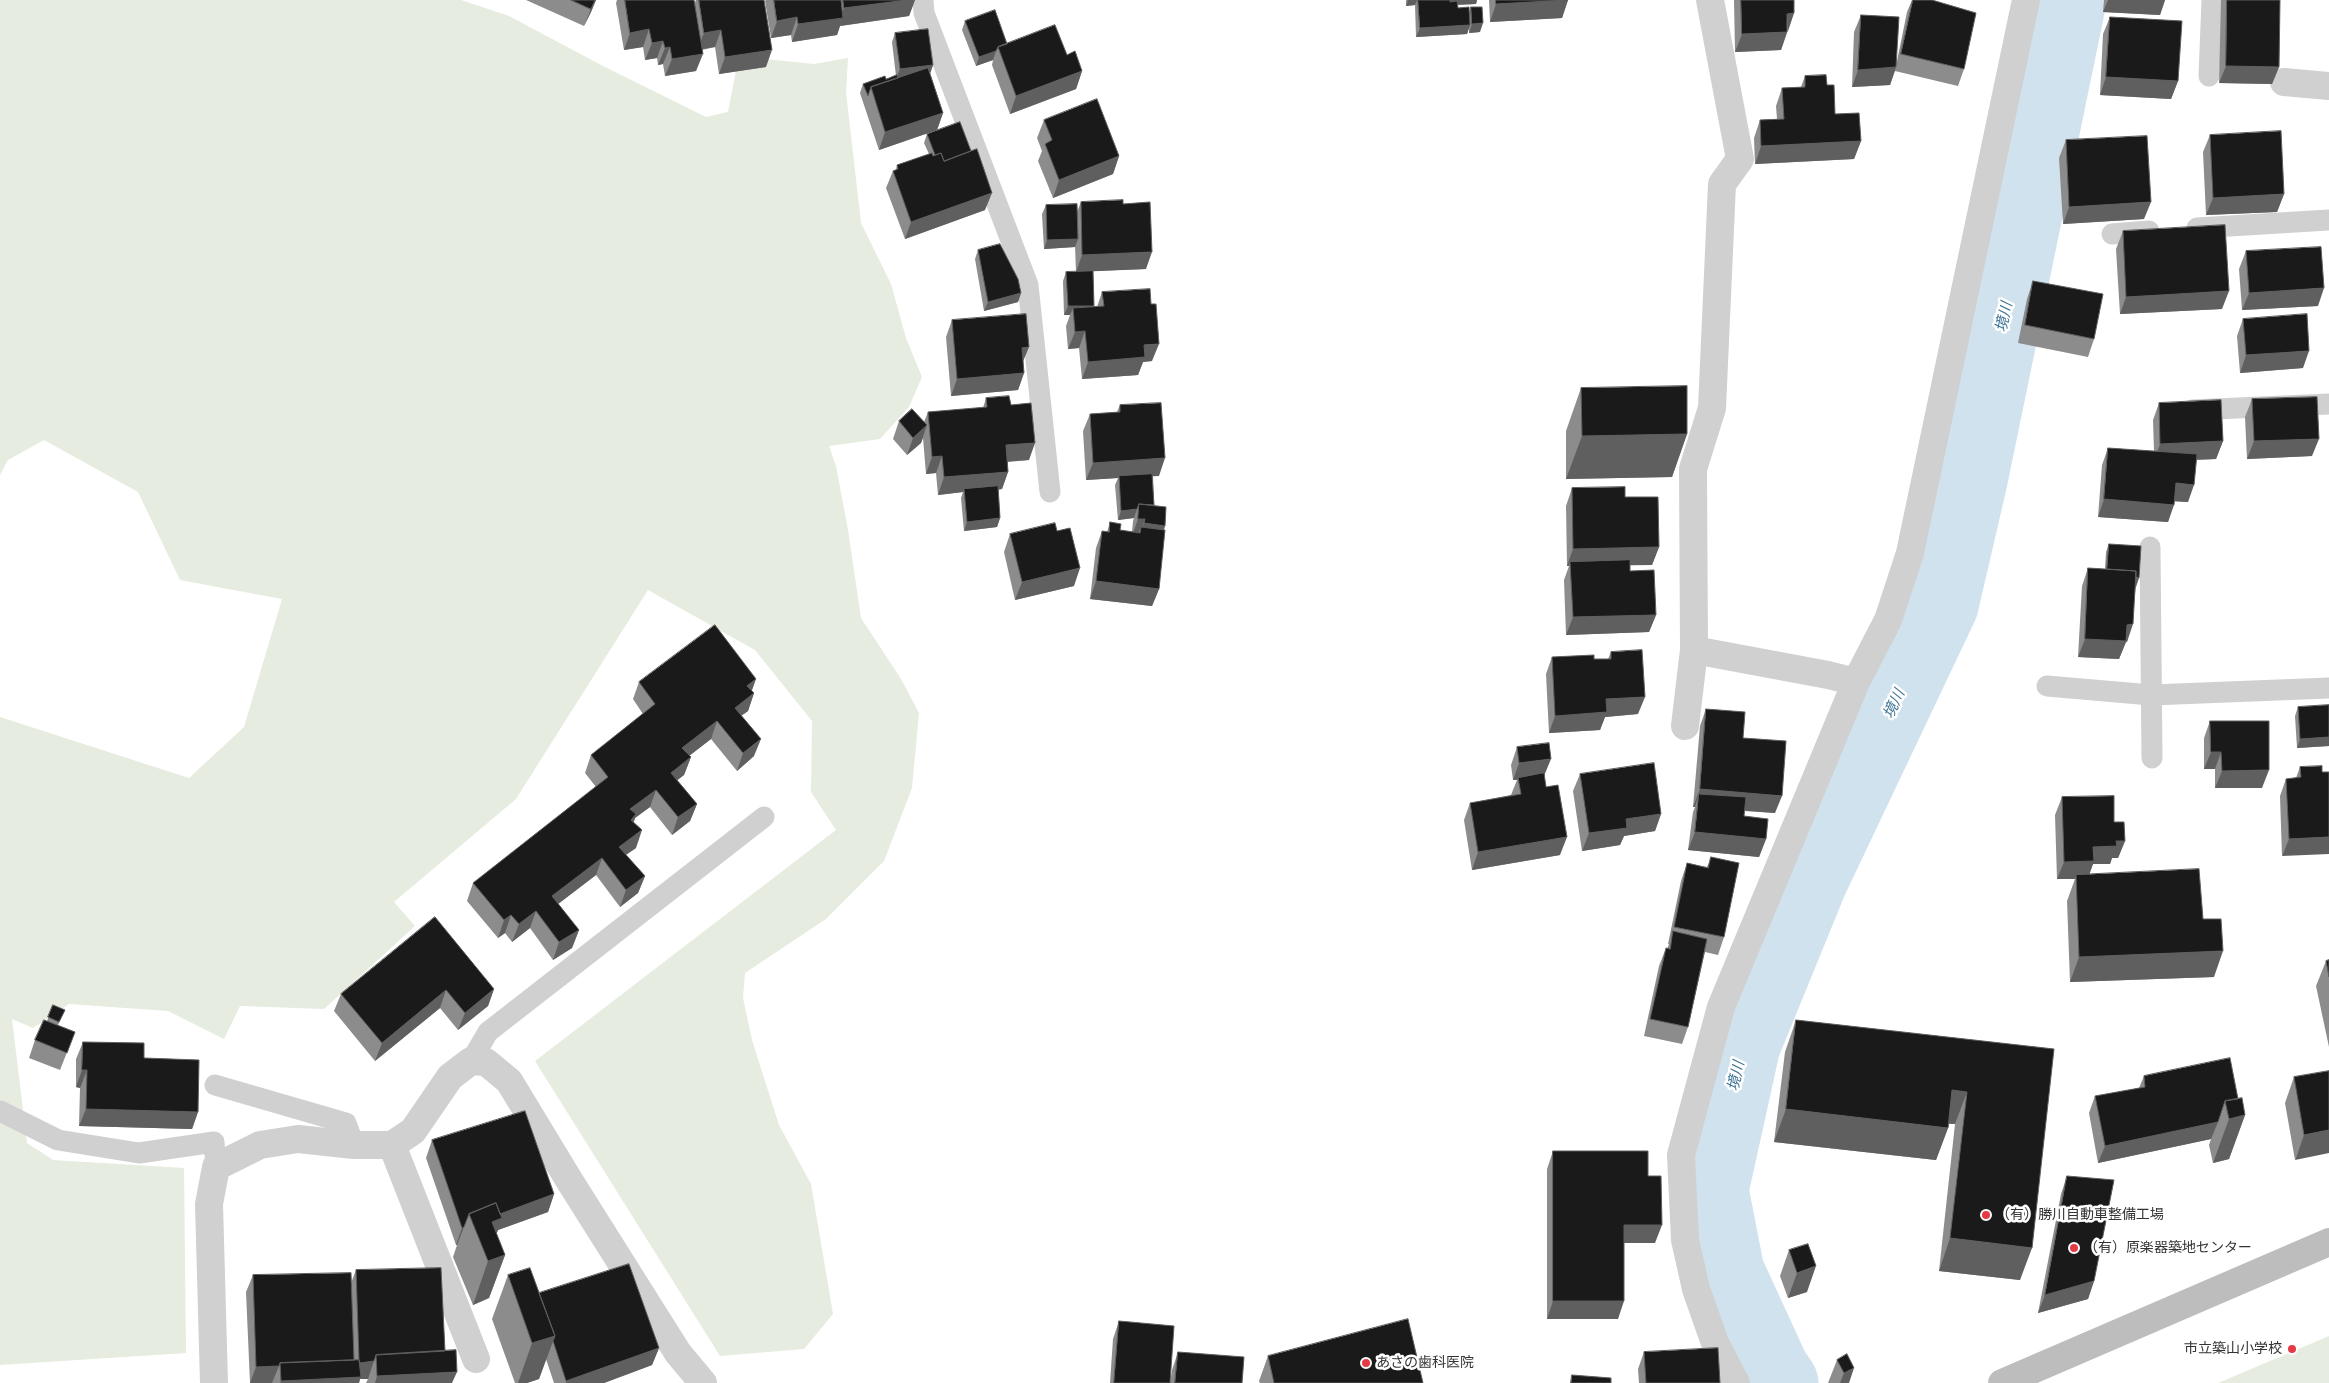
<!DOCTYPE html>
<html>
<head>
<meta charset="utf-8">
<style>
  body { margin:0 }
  canvas { display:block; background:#fff }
</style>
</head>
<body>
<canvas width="2329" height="1383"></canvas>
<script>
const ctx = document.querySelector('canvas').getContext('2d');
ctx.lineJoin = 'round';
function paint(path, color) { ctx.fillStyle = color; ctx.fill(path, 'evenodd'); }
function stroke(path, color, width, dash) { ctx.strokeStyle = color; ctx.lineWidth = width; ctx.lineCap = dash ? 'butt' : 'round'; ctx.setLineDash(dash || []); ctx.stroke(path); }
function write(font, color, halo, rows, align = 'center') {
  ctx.font = font + ' "Golos Text","Noto Sans JP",sans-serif'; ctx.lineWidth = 5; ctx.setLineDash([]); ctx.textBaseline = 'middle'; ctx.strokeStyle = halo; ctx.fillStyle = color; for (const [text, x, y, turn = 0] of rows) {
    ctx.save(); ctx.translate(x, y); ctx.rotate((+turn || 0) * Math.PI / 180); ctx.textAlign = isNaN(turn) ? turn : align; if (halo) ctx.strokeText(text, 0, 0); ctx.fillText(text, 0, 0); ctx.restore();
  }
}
paint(new Path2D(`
  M0,0H461L509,16L603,66L706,117L728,112L736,71L764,59L814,64L848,58L846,92L861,223L891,284L906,338L922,377L909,407L880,439L829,446L836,466L848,530L861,618L901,679L919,713L912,788L884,861L826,919L745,973L743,998L752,1040L779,1125L811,1184L833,1314L804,1349L720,1356L535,1061L836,830L811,792L812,721L755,650L648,590L516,799L394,902L415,926L324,1009L240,1006L224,1039L168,1011L69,1004L33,1028L12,1019L27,1143L53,1160L184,1168L186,1353L0,1365V717L189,778L244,727L282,599L180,580L138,492L44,440L8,460L0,475Z
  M2329,1336V1383H2218Z`), '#e6ecdf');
stroke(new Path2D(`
  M1781,1383L1772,1370L1727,1272L1711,1190L1743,1045L1810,881L1941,605L1970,480L2069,0`), '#cfe2ee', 75);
stroke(new Path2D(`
  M923,0L924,13L1028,285L1050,492
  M2209,76L2212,0
  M2197,228L2329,220
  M2112,234L2149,231
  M2192,410L2329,404
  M2150,547L2152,758
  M2047,686L2151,695L2329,688
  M471,1061L488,1032L764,817
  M215,1085L346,1123L354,1145
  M0,1111L58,1140L139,1153L214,1142L216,1167`), '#d0d0d0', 21);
stroke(new Path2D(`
  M2284,82L2329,86
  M1694,650L1828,675L1856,682
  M1685,726L1694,650L1693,469L1712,408L1722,184L1740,159L1710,0
  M392,1145L476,1359
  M214,1383L209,1204L216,1167L260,1145L298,1139L354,1145H392L413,1131L450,1077L471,1061L486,1062L509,1081L569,1180L678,1353L703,1383
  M1736,1383L1715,1343L1696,1289L1685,1240L1681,1155L1721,1007L1856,682L1888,620L1910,553L2026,0`), '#d0d0d0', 28);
stroke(new Path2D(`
  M2002,1383L2329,1242`), '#bdbdbd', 28);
paint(new Path2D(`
  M526,0H596L591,12L584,26Z
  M617,0H694V4L696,0H764L766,67L719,74L715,47L702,50L696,71L665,76L663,64L658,65L657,58L645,60L643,47L624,50L616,3Z
  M766,0H915L909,16L840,26L837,35L792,42L791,35L771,38L765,1Z
  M1406,0H1477L1476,4L1458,5V8L1469,13L1471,7L1480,32L1469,33V28L1467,34L1416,37L1415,5L1406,6Z
  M1489,0H1568L1562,18L1490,22Z
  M1734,0H1794V13L1781,50L1735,52Z
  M1912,0H1932L1964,69L1958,86L1895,71L1890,85L1852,87L1854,32L1861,15L1897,61L1907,12Z
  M2104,0H2165L2160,15L2103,12Z
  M2221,0H2280L2279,67L2272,84L2219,83Z
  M2110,17L2178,81L2171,99L2100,95L2103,34Z
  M965,21L1007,44L1067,55L1082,71L1076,89L1010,114L992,65L993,60L976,66L962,30Z
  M895,33L933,65L930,73L943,113L937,130L879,150L860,93L863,84L886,79L896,76L892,42Z
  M1805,76L1827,85L1835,114L1861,141L1854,159L1755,164L1754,138L1760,120L1777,119L1776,106L1782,88L1801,87Z
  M1044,120L1119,156L1113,174L1053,198L1038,161L1042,151L1037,138Z
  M927,134L985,210L905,239L886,188L893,171L896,170L897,165L929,154L924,143Z
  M2210,135L2284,194L2277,212L2206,215L2203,152Z
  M2066,140L2144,219L2063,224L2059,158Z
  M1081,202L1123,204L1146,269L1093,271L1094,307H1097L1102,292L1152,361L1143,362L1138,375L1082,379L1079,348L1068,349L1066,326L1070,315H1064L1063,281L1066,272H1076L1075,246V247L1044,249L1042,214L1046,205L1077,212Z
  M2123,231L2222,309L2120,314L2116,249Z
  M978,250L1021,293L1018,302L984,311L975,259Z
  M2246,251L2318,306L2242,310L2239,269Z
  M2033,281L2094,339L2088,357L2018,343L2027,299Z
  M2243,319L2303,368L2240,373L2237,336Z
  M952,320L1023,362L1024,373L1018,390L951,396L946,337Z
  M1581,388L1687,434L1672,477L1566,479V431Z
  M986,398L1011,405L1029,460L1008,462V472L1002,489L998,490L1000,518L997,527L964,531L961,498L963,492L938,495L936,473L926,474L923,438L921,443L907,455L893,439L899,421L924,422L928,412L983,408Z
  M2252,399L2312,456L2247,459L2245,417Z
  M2159,403L2223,441L2216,459L2196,460L2188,502L2174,501L2168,522L2098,517L2102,465L2108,448L2154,451L2153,420Z
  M1120,405L1159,476H1153L1154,505L1165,526L1164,529L1159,589L1152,606L1090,599L1096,548L1102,531L1107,532L1110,522L1120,530L1132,532L1133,521L1134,518L1118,520L1115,485L1118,478L1086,480L1083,431L1090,414L1117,412Z
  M1572,488L1625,497L1659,547L1652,565H1630V571L1656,615L1649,632L1566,635L1564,580L1569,566H1567L1566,506Z
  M1057,531L1074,586L1015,600L1004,552L1010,534Z
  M2109,544L2136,587L2127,642H2126L2119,659L2078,657L2082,586L2088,568L2105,569L2106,552Z
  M1611,652L1638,714L1605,717L1600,730L1549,733L1546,674L1552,657L1594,659H1608Z
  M639,682L752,691L754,693L748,711L741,716L754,756L737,771L711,739L689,756L691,757L684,775L677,780L697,804L690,821L672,835L650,807L635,818L634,822L636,848L626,855L645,876L638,893L620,907L596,875L558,904L579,930L572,948L553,960L530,928L512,942L505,933L498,938L467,901L473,883L596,787L585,773L591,755L643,714L633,699Z
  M2329,705V746L2297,748L2295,716L2298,707Z
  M1706,709L1743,738L1775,813L1744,811V816L1766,839L1759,857L1688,850L1693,812L1695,807H1693L1700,726Z
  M2210,721L2262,788H2215V769H2204V738Z
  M1517,747L1544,776L1560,855L1472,870L1464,820L1470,803L1511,795L1517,780H1513L1511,765Z
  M2300,767L2322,772L2282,856L2280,796L2286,779L2296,778Z
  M1580,774L1661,814L1655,831L1624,836L1620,845L1582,851L1573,791Z
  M2062,797L2114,822L2125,841L2118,858H2112L2110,864H2093L2089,875L2203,919L2214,977L2070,982L2067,901L2075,879H2057L2055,815Z
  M1711,857L1724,937L1718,955L1705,952L1688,1027L1682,1044L1644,1036L1659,966L1666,948L1667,949L1669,944H1668L1681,881L1687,863L1707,867Z
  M2329,960V1047L2316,986L2326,961Z
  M494,989L488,1006L458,1030L440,1008L375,1061L334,1011L341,994Z
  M53,1005L65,1010L58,1025L75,1032L60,1070L29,1058L35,1040L47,1021Z
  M1796,1020L2054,1049L2020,1280L1939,1271L1955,1124H1949L1948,1128L1936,1160L1774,1142L1785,1052Z
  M83,1042L144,1058L198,1112L192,1129L79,1126L80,1088L76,1087V1059Z
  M2329,1071L2295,1160L2285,1103L2294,1077Z
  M2144,1076L2238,1099L2245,1115L2229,1159L2213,1163L2209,1145L2211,1139L2098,1163L2089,1113L2095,1096L2139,1088Z
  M432,1140L554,1194L548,1212L498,1230L496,1234L505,1255L489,1298L473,1305L453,1257L457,1245H456L426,1158Z
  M1553,1151L1648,1176L1655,1243H1624L1618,1319H1547V1169Z
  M2067,1176L2094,1281L2088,1299L2038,1313L2061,1194Z
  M1789,1250L1807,1292L1788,1298L1780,1276Z
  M356,1270L445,1351L452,1383H366L368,1379H360L359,1383H250L246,1292L253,1275L351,1283Z
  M508,1275L539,1293L659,1348L652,1365L604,1383H554L546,1359L539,1379L527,1383H515L492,1319Z
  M1119,1321L1170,1383H1110L1113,1339Z
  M1178,1352L1242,1383H1170L1172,1370Z
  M1644,1352L1720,1383H1639L1638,1369Z
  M1847,1354L1849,1383H1828L1837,1360Z
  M1268,1356L1423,1383H1260L1259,1381Z`), '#8c8c8c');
paint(new Path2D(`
  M595,0H596L591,12L584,26L591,9Z
  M907,0H915L909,16L840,26L837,35L792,42L798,24L840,18L844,8Z
  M1408,0H1417L1415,5L1406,6Z
  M1448,0H1477L1476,4L1447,5Z
  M1568,0L1562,18L1490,22L1496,4Z
  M2108,0H2165L2160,15L2103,12Z
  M1794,13L1788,31L1787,14Z
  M797,17L791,35L771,38L777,21Z
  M1483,23L1480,32L1469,33L1472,24Z
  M1470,25L1467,34L1416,37L1420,28Z
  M649,29L643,47L624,50L630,33Z
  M721,30L715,47L697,50L704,33Z
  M1787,32L1781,50L1735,52L1742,34Z
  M663,41L657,58L645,60L652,43Z
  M670,47L663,64L658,65L665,48Z
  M772,50L766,67L719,74L725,57Z
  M996,51L993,60L976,66L979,57Z
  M703,54L696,71L665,76L672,59Z
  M933,65L930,74L896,78L900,69Z
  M2226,66L2279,67L2272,84L2219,83Z
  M1896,67L1890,85L1852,87L1858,70Z
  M1082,71L1076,89L1010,114L1016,96Z
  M2106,77L2178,81L2171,99L2100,95Z
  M943,113L937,130L879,150L885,132Z
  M1861,141L1854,159L1755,164L1761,146Z
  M1119,156L1113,174L1053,198L1059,180Z
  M992,193L985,210L905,239L911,222Z
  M2284,194L2277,212L2206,215L2213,198Z
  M2151,202L2144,219L2063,224L2069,207Z
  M1078,239L1075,247L1044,249L1047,240Z
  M1152,252L1146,269L1076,272L1082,255Z
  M2324,288L2318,306L2242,310L2249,293Z
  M2229,291L2222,309L2120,314L2126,297Z
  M1021,293L1018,302L984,311L988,302Z
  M1068,306H1094L1091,315L1073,308L1070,315H1064Z
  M1085,331L1079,348L1068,349L1075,332Z
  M1159,344L1152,361L1143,362L1138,375L1082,379L1088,362L1144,345Z
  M1029,347L1022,364V348Z
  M2309,351L2303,368L2240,373L2246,355Z
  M1024,373L1018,390L951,396L957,379Z
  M927,425L921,443L907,455L913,438Z
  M1687,434L1672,477L1566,479L1582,436Z
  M2319,439L2312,456L2247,459L2254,441Z
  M2223,441L2216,459L2154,461L2160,444Z
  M1035,443L1029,460L1000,462L1006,445Z
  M942,456L936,473L926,474L932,457Z
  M1165,458L1159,476L1119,478V476L1118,478L1086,480L1093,463Z
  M1008,472L1002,489L964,492V489L963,492L938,495L944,477Z
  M2176,483L2194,485L2188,502L2169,501Z
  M2104,499L2174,505L2168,522L2098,517Z
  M1137,509L1134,518L1118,520L1121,511Z
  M1000,518L997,527L964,531L967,522Z
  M1138,519H1145L1139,537L1141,527L1137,536H1132Z
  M1144,523L1165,526L1159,544L1138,541Z
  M1659,547L1652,565L1571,566L1570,562L1569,566H1567L1573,549Z
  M1080,568L1074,586L1015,600L1022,582Z
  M2107,575L2139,578L2136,587L2103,584Z
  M1096,581L1159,589L1152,606L1090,599Z
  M1656,615L1649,632L1566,635L1573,617Z
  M2133,624L2127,642H2126L2119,659L2078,657L2085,639L2127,625Z
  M756,679L750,696L754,693L748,711L728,725L735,708L747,686Z
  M1645,697L1638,714L1605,717L1600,730L1549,733L1555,716L1606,699Z
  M717,721L711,739L676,766L682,748Z
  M2329,737V746L2297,748L2300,739Z
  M761,739L754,756L737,771L743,753Z
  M2211,752H2221L2215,769H2204Z
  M691,757L684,775L665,790L671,773Z
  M1551,759L1544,776L1518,778L1517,780H1513L1519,763Z
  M2269,770L2262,788H2215L2222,771Z
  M1700,789L1782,796L1775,813L1698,807L1699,794L1695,807H1693Z
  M656,790L650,807L635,818L630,832V809Z
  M697,804L690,821L672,835L678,817Z
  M1661,814L1655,831L1624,836L1620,845L1582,851L1589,833L1626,819Z
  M642,830L636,848L612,864L619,847Z
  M1695,832L1766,839L1759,857L1688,850Z
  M1567,837L1560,855L1472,870L1478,852Z
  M2329,837V854L2282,856L2289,839Z
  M2116,841H2125L2118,858H2112L2110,864H2093L2088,878L2076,875L2075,879H2057L2064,862L2093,847Z
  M602,858L596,875L545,914L552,896Z
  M645,876L638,893L620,907L626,890Z
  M536,911L530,928L512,942L519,924Z
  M511,915L505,933L498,938L504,920Z
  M579,930L572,948L553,960L559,942Z
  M2223,951L2214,977L2070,982L2079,957Z
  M494,989L488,1006L458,1030L465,1013Z
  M446,990L440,1008L375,1061L382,1043Z
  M82,1070H87L80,1088L76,1087Z
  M1952,1090L1967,1092L1955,1124L1941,1123Z
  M86,1109L198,1112L192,1129L79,1126Z
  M1786,1109L1948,1128L1936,1160L1774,1142Z
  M2245,1115L2229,1159L2213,1163L2229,1119Z
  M2218,1122L2211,1139L2098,1163L2105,1146Z
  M2329,1130V1153L2295,1160L2304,1135Z
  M554,1194L548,1212L498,1230L487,1258L473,1224Z
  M1624,1225H1662L1655,1243H1618Z
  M464,1227L457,1245H456L462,1228Z
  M1950,1238L2032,1248L2020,1280L1939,1271Z
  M505,1255L489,1298L473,1305L488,1261Z
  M1816,1266L1807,1292L1788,1298L1797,1273Z
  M2094,1281L2088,1299L2038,1313L2045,1295Z
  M1553,1301H1624L1618,1319H1547Z
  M555,1336L539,1379L527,1383H518L532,1343Z
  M659,1348L652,1365L604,1383H566V1381Z
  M374,1361L368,1379H360L359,1383H280L281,1381L359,1363Z
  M279,1366L272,1383H250L256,1367Z
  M1854,1368L1849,1383H1840L1844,1373Z
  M457,1372L452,1383H375L377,1376Z`), '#5f5f5f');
const building = new Path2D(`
  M571,0H595L591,9Z
  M625,0H694L703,54L672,59L670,47L665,48L663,41L652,43L649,29L630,33Z
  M699,0H764L772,50L725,57L721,30L704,33Z
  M774,0H841L843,18L798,24L797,17L777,21Z
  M843,0H907L844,8Z
  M1418,0H1450V2L1457,1L1458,8L1469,7L1470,25L1420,28Z
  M1496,0H1568L1496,4Z
  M1741,0H1794V13L1787,14V32L1742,34Z
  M1913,0H1932L1976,13L1964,69L1901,54Z
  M2227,0H2280L2279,67L2226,66Z
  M1471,7H1482L1483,23L1472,24Z
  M995,10L1007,44L998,47L996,51L979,57L965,21Z
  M1861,15L1899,17L1896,67L1858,70Z
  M2110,17L2182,21L2178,81L2106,77Z
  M1055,25L1067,55L1075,51L1082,71L1016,96L998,47Z
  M928,29L933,65L900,69L895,33Z
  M928,68L943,113L885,132L871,87Z
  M897,75L898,78L871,87L868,96L863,84L885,76L886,79Z
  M1826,75L1827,85H1834L1835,114L1859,113L1861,141L1761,146L1760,120L1784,119L1782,88L1805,87V76Z
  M1097,99L1119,156L1059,180L1045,144L1052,140L1044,120Z
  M960,122L971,151L944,161L941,153L935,155L927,134Z
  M2281,131L2284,194L2213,198L2210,135Z
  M2147,136L2151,202L2069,207L2066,140Z
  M977,149L992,193L911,222L893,171L898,169L897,165L932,153L933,156L941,153L944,161Z
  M1123,200V204L1150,202L1152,252L1082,255L1081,202Z
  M1077,204L1078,239L1047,240L1046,205Z
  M2225,225L2229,291L2126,297L2123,231Z
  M1000,244L1018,279L1021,293L988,302L978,250Z
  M2321,247L2324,288L2249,293L2246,251Z
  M1093,271L1094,306H1068L1066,272Z
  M2033,281L2103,294L2094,339L2025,325Z
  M1150,289L1151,304H1156L1159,344L1144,345L1145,357L1088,362L1085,331L1075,332L1073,308L1104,306L1102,292Z
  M1026,314L1029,347L1022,348L1024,373L957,379L952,320Z
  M2307,314L2309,351L2246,355L2243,319Z
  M1687,386V434L1582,436L1581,388Z
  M1009,396L1011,405L1031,403L1035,443L1006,445L1008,472L944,477L942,456L932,457L928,412L987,407L986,398Z
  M2317,397L2319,439L2254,441L2252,399Z
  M2221,400L2223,441L2160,444L2159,403Z
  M1161,403L1165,458L1093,463L1090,414L1120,412V405Z
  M912,409L927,425L913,438L899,421Z
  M2108,448L2197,454L2194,485L2176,483L2174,505L2104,499Z
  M1152,474L1154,505L1139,504L1137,509L1121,511L1119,476Z
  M998,486L1000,518L967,522L964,489Z
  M1625,487V497H1658L1659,547L1573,549L1572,488Z
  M1139,504L1166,507L1165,526L1144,523L1145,519H1138Z
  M1110,522L1121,524L1120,530L1140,533L1141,527L1165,530L1159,589L1096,581L1102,531L1109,532Z
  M1055,523L1057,531L1070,528L1080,568L1022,582L1010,534Z
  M2109,544L2141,546L2139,578L2136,577V571L2107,569Z
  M1630,560V571L1654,570L1656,615L1573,617L1570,562Z
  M2088,568L2136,571L2133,624L2127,625L2126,641L2085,639Z
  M715,625L756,679L747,686L754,693L735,708L761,739L743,753L717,721L682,748L691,757L671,773L697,804L678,817L656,790L630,809L636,814L631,820L642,830L619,847L645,876L626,890L602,858L552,896L579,930L559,942L536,911L519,924L511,915L504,920L473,883L608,777L591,755L655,704L639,682Z
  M1642,650L1645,697L1606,699L1607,712L1555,716L1552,657L1594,655V659H1611V652Z
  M2329,705V737L2300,739L2298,707Z
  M1706,709L1745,712L1743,738L1786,741L1782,796L1700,789Z
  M2210,721H2269V770L2222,771L2221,752H2211Z
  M1549,743L1551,759L1519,763L1517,747Z
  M1654,763L1661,814L1626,819L1627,828L1589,833L1580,774Z
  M2322,766V772H2329V837L2289,839L2286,779L2301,777L2300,767Z
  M1544,773L1546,787L1558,785L1567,837L1478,852L1470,803L1521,794L1518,778Z
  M1699,794L1746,797L1744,816L1768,819L1766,839L1695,832Z
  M2114,796V822H2124L2125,841H2116L2117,846L2093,847L2094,861L2064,862L2062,797Z
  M1711,857L1739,863L1724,937L1674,927L1687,863L1708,868Z
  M2199,869L2203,919H2221L2223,951L2079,957L2076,875Z
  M435,917L494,989L465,1013L446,990L382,1043L341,994Z
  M1673,931L1707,939L1688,1027L1650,1019L1666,948L1670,949Z
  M2329,960V977L2326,961Z
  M53,1005L65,1010L59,1022L48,1017Z
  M44,1020L75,1032L67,1053L35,1040Z
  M1796,1020L2054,1049L2032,1248L1950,1238L1967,1092L1952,1090L1948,1128L1786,1109Z
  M83,1042L144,1043V1058L199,1060L198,1112L86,1109L87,1070H82Z
  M2230,1058L2238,1099L2225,1101L2218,1122L2105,1146L2095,1096L2145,1087L2144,1076Z
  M2329,1071V1130L2304,1135L2294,1077Z
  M2242,1098L2245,1115L2229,1119L2225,1101Z
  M525,1111L554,1194L500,1214L496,1203L469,1214L464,1227L462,1228L432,1140Z
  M1553,1151H1648V1176H1661L1662,1225H1624V1301H1553Z
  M2067,1176L2114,1180L2094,1281L2045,1295Z
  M496,1203L502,1218L492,1222L505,1255L488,1261L469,1214Z
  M1808,1244L1816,1266L1797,1273L1789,1250Z
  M629,1264L659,1348L566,1381L553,1341L555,1336L539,1293Z
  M441,1268L445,1351L376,1355L374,1361L360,1363L359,1360L356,1270Z
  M530,1268L555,1336L532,1343L508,1275Z
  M351,1273L354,1360L280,1363L279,1366L256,1367L253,1275Z
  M1408,1319L1423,1383H1274L1268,1356Z
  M1119,1321L1174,1326L1170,1383H1114Z
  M1718,1348L1720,1383H1646L1644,1352Z
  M456,1350L457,1372L377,1376L376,1355Z
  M1178,1352L1244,1357L1242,1383H1175Z
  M1847,1354L1854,1368L1844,1373L1837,1360Z
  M359,1360L361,1377L281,1381L280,1363Z
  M1572,1375L1611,1378V1383H1571Z`);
paint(building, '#1a1a1a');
stroke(building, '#5f5f5f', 1);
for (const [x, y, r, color] of [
  [1986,1215,5,"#e63946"],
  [2074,1248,5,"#e63946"],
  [2292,1349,5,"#e63946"],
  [1366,1363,5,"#e63946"]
]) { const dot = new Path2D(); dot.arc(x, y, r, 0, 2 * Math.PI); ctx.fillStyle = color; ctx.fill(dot); stroke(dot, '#fff', 2); }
write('14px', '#333', '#fff', [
  ["（有）勝川自動車整備工場",1996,1215],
  ["（有）原楽器築地センター",2084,1248],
  ["市立築山小学校",2282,1349,"right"],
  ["あさの歯科医院",1376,1363]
], 'left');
write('italic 15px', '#3f7597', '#fff', [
  ["境川",2004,317,-78],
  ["境川",1894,704,-65],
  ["境川",1736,1076,-78]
]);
</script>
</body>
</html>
